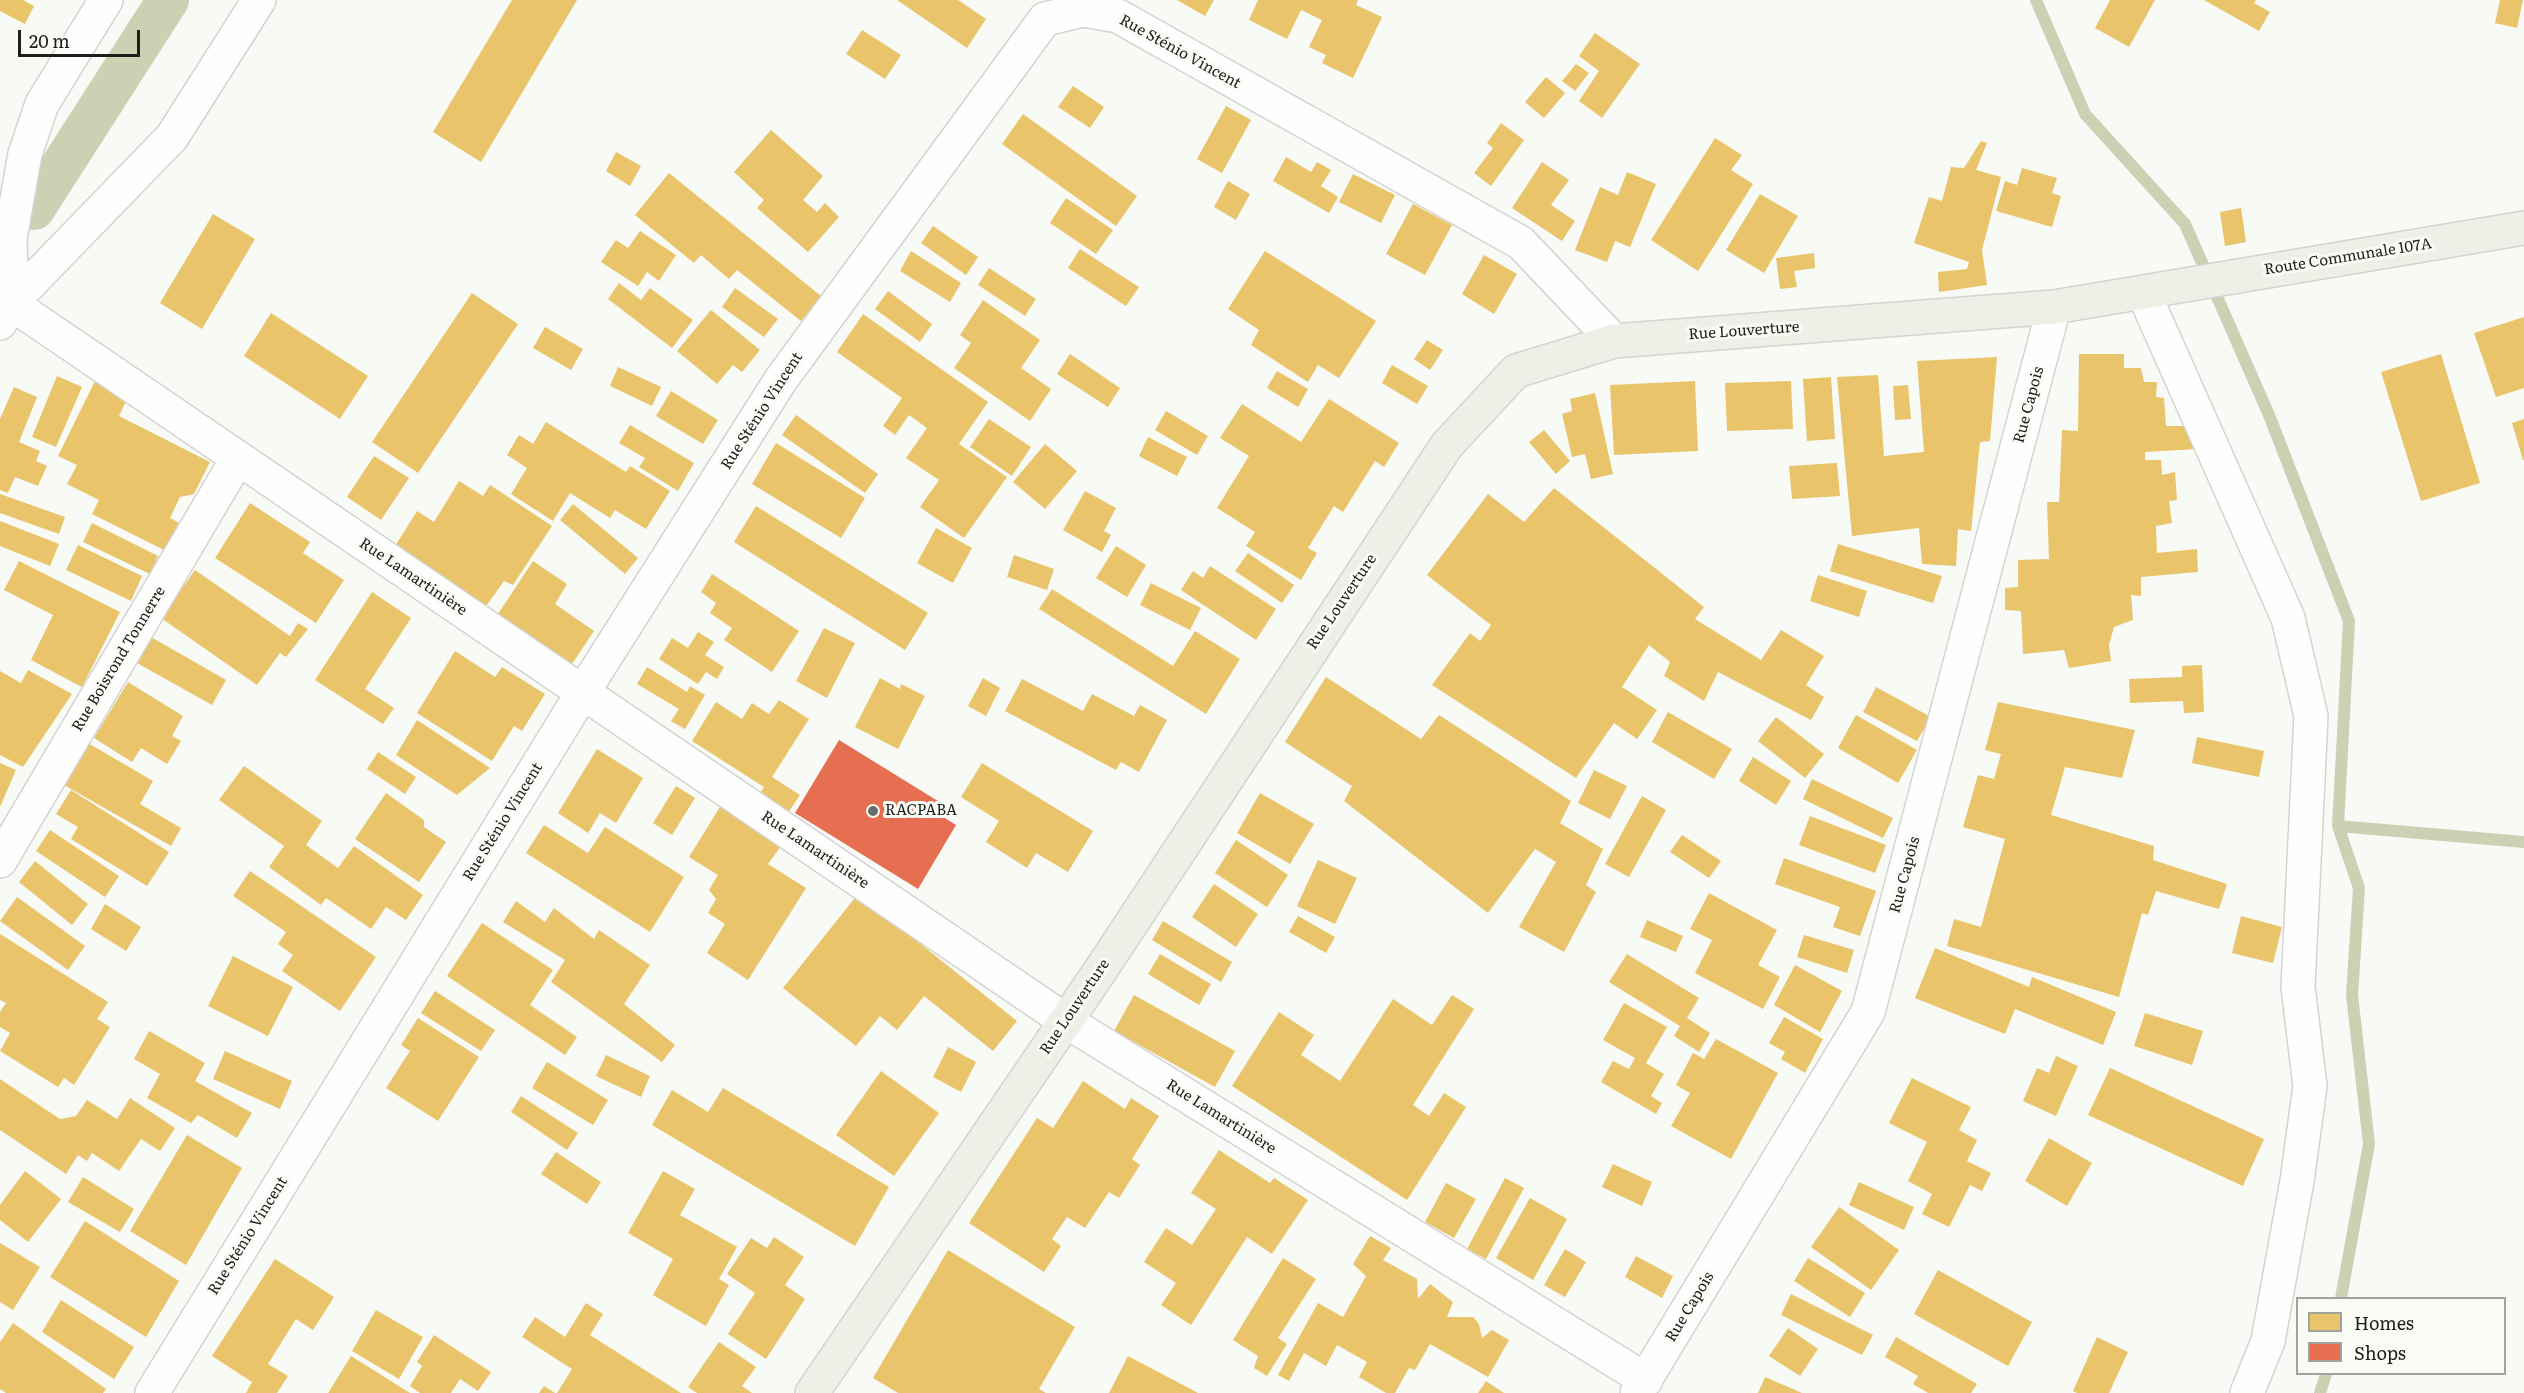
<!DOCTYPE html>
<html>
<head>
<meta charset="utf-8">
<style>
  body { margin:0 }
  #map { position:relative; width:2524px; height:1393px; overflow:hidden; background:#f8faf6; font-family:Literata,serif }
  canvas { display:block }
  .legend { position:absolute; left:2296px; top:1297px; width:210px; height:78px; box-sizing:border-box; background:#f9fbf5; border:2px solid #a1a39f; margin:0; padding:8px 10px; list-style:none; font-size:18px; color:#1e1f1d }
  .legend li { display:flex; align-items:center; gap:12px; height:30px }
  .legend b { width:30px; border:2px solid #a1a39f }
  .scale { position:absolute; left:18px; top:30px; width:122px; height:27px; box-sizing:border-box; border:3px solid #1e1f1d; border-top:0; padding-left:8px; font-size:18px; line-height:21px; white-space:nowrap; color:#1e1f1d; -webkit-text-stroke:4px #f9fbf5; paint-order:stroke }
</style>
</head>
<body>
<div id="map">
<canvas width="2524" height="1393"></canvas>
<ul class="legend">
<li><b style="height:16px;background:#e9c46a"></b>Homes</li>
<li><b style="height:16px;background:#e76f51"></b>Shops</li>
</ul>
<div class="scale">20 m</div>
</div>
<script>
const ctx = document.querySelector('canvas').getContext('2d');
ctx.lineJoin = 'round';
function paint(path, color) { ctx.fillStyle = color; ctx.fill(path, 'evenodd'); }
function stroke(path, color, width, dash) { ctx.strokeStyle = color; ctx.lineWidth = width; ctx.lineCap = dash ? 'butt' : 'round'; ctx.setLineDash(dash || []); ctx.stroke(path); }
function write(font, color, halo, rows, align = 'center') {
  ctx.font = font + ' Literata,serif'; ctx.lineWidth = 6; ctx.setLineDash([]); ctx.textBaseline = 'middle'; ctx.strokeStyle = halo; ctx.fillStyle = color; for (const [text, x, y, turn = 0] of rows) {
    ctx.save(); ctx.translate(x, y); ctx.rotate((+turn || 0) * Math.PI / 180); ctx.textAlign = isNaN(turn) ? turn : align; if (halo) ctx.strokeText(text, 0, 0); ctx.fillText(text, 0, 0); ctx.restore();
  }
}
paint(new Path2D(`
  M0,0H23L34,6L25,24L0,11Z
  M512,0H577L481,162L433,132Z
  M897,0H958L986,19L967,48Z
  M1177,0H1214L1205,16Z
  M1258,0H1358L1356,5L1382,17L1353,78L1322,63L1326,55L1309,47L1322,20L1301,10L1287,39L1249,20Z
  M2110,0H2155L2129,47L2095,28Z
  M2204,0H2256L2254,3L2270,12L2259,31Z
  M2500,0H2523L2517,28L2495,23Z
  M862,30L901,55L885,79L846,54Z
  M1595,33L1640,64L1602,118L1579,101L1599,71L1579,56Z
  M1576,64L1589,73L1575,91L1562,81Z
  M1546,77L1565,93L1544,118L1525,102Z
  M1073,86L1104,107L1090,128L1058,107Z
  M1226,106L1251,120L1222,173L1197,159Z
  M1023,114L1137,196L1116,226L1002,144Z
  M1501,123L1524,140L1491,186L1474,173L1493,148L1487,143Z
  M771,130L823,176L803,200L817,212L825,203L839,217L808,252L757,208L764,200L734,172Z
  M1715,138L1742,155L1731,170L1753,184L1698,271L1651,240Z
  M1981,141L1987,143L1976,170L2001,177L1982,250L1987,285L1939,292L1938,272L1967,269L1969,262L1914,243L1929,197L1942,201L1951,167L1964,168Z
  M616,152L641,166L630,186L606,171Z
  M1286,157L1311,172L1317,162L1331,170L1321,186L1338,197L1329,213L1273,181Z
  M1542,162L1569,180L1551,205L1575,221L1562,241L1512,208Z
  M2022,168L2057,178L2052,193L2061,196L2052,227L1996,211L2005,181L2017,185Z
  M1627,172L1656,184L1630,247L1615,241L1607,262L1575,250L1600,187L1618,195Z
  M669,173L821,296L801,321L737,270L729,279L701,255L694,263L635,215Z
  M1353,174L1395,195L1381,223L1339,202Z
  M1228,181L1250,194L1236,220L1214,207Z
  M1760,194L1798,216L1764,273L1726,250Z
  M1066,198L1113,230L1096,254L1050,223Z
  M1413,204L1452,225L1425,275L1386,254Z
  M2241,208L2246,242L2225,246L2220,212Z
  M213,214L255,239L202,329L160,303Z
  M933,226L978,257L966,275L921,243Z
  M640,231L676,255L659,281L647,272L638,286L601,262L616,240L628,248Z
  M1080,249L1139,287L1126,306L1068,268Z
  M911,251L961,283L950,302L900,271Z
  M1265,251L1376,321L1339,378L1318,365L1308,382L1251,345L1259,330L1228,309Z
  M1814,253L1815,268L1794,271L1797,287L1780,289L1776,258Z
  M1484,255L1517,274L1494,314L1462,294Z
  M989,268L1036,299L1025,316L978,285Z
  M619,283L641,300L650,288L693,320L672,348L608,299Z
  M735,288L778,319L764,337L722,307Z
  M888,291L932,324L920,342L875,309Z
  M472,293L518,324L418,473L372,442Z
  M983,300L1040,340L1021,368L1051,389L1030,421L954,368L971,343L960,335Z
  M711,310L760,350L742,372L733,365L717,384L677,351Z
  M271,313L368,376L340,419L244,356Z
  M863,314L988,402L959,444L1007,477L964,538L920,507L939,480L906,458L927,428L909,415L895,435L883,426L902,398L837,352Z
  M2524,317V388L2496,397L2474,333Z
  M545,327L583,349L571,370L533,348Z
  M1427,340L1443,350L1430,370L1414,359Z
  M1070,354L1120,388L1108,407L1057,374Z
  M2079,354H2124V368H2141L2144,382H2157L2156,397L2164,398L2166,426H2195L2196,449L2145,452V460H2161L2162,475L2175,472L2177,500L2169,501L2172,523L2156,526L2157,553L2197,549L2198,572L2141,577V596L2131,595L2133,620L2114,627L2109,645L2111,661L2069,668L2064,650L2023,654L2021,611L2005,610V588L2018,587V560L2049,559L2047,502H2059L2062,430L2078,431Z
  M2441,354L2480,483L2421,501L2381,372Z
  M1997,357L1990,441L1980,442L1971,531L1958,529L1956,566L1922,564L1919,528L1852,536L1837,377L1878,375L1884,456L1924,452L1917,361Z
  M1392,365L1428,386L1417,404L1382,383Z
  M618,367L661,387L652,406L610,386Z
  M1277,371L1308,389L1298,407L1267,388Z
  M57,376L82,387L56,447L32,437Z
  M1831,377L1835,439L1807,441L1803,379Z
  M95,381L128,397L119,416L210,462L194,494L180,497L170,518L179,523L166,551L92,514L99,500L67,484L77,465L58,456Z
  M1695,381L1698,451L1614,455L1610,385Z
  M1791,381L1793,429L1727,431L1725,383Z
  M1908,385L1911,419L1895,420L1893,386Z
  M14,387L37,397L19,442L40,451L36,461L47,466L38,486L15,477L8,493L0,490V419Z
  M671,391L718,420L703,444L656,416Z
  M1595,393L1613,474L1591,479L1585,454L1572,457L1562,414L1572,411L1570,399Z
  M1329,399L1399,443L1384,467L1375,461L1343,512L1334,506L1308,548L1317,553L1301,580L1246,546L1255,532L1217,508L1249,456L1220,438L1242,404L1301,442Z
  M1166,411L1208,436L1197,455L1155,430Z
  M796,415L878,474L865,493L782,435Z
  M989,419L1031,447L1012,476L970,447Z
  M2524,419V460H2523L2512,423Z
  M546,422L626,472L630,466L670,491L646,529L615,510L610,518L570,493L553,521L511,494L527,468L507,455L519,435L533,444Z
  M630,425L694,463L678,491L639,467L645,458L619,443Z
  M1544,430L1570,461L1556,474L1529,442Z
  M1148,437L1187,457L1177,476L1139,456Z
  M776,443L865,498L841,538L752,484Z
  M1045,444L1077,471L1045,509L1013,482Z
  M374,456L409,478L381,520L347,497Z
  M1837,463L1840,496L1792,499L1789,466Z
  M459,481L483,496L490,485L552,526L513,585L504,581L477,619L390,554L417,511L434,522Z
  M1554,488L1704,607L1695,619L1761,660L1781,630L1824,656L1806,685L1824,697L1811,720L1718,672L1704,701L1664,676L1670,662L1649,645L1622,687L1657,710L1637,739L1614,723L1576,778L1432,685L1470,633L1480,641L1491,625L1427,575L1488,494L1524,522Z
  M1085,491L1116,508L1104,531L1111,535L1102,552L1063,530Z
  M0,494L65,517L59,534L0,513Z
  M250,503L310,542L303,553L344,580L316,623L215,558Z
  M573,504L638,558L625,574L560,520Z
  M756,506L928,613L905,650L734,542Z
  M0,521L59,544L50,566L0,546Z
  M92,523L158,556L150,574L83,542Z
  M936,528L972,548L953,583L917,563Z
  M1838,544L1942,576L1933,603L1830,571Z
  M78,545L142,576L131,601L66,570Z
  M1116,546L1146,565L1127,597L1096,578Z
  M1248,553L1294,585L1282,603L1235,571Z
  M1014,555L1054,569L1047,590L1007,577Z
  M19,561L120,612L82,687L31,660L53,615L4,590Z
  M533,561L567,584L555,604L594,631L572,664L498,614Z
  M1210,566L1276,609L1256,640L1181,590L1193,571L1203,578Z
  M195,570L290,636L298,623L308,629L286,657L280,653L257,685L161,618Z
  M712,574L799,631L772,672L724,640L732,628L710,613L716,603L701,592Z
  M1818,575L1867,591L1859,617L1810,601Z
  M1151,583L1201,608L1190,630L1140,605Z
  M1052,589L1173,666L1195,631L1240,659L1206,714L1039,609Z
  M372,592L411,618L365,689L394,708L383,724L315,680Z
  M824,628L855,643L827,698L796,681Z
  M698,632L714,642L705,655L724,667L717,679L706,672L698,684L659,659L672,638L688,648Z
  M151,637L226,680L212,705L137,663Z
  M455,651L495,677L502,667L545,694L522,731L514,726L492,761L417,713Z
  M2202,665L2204,712L2184,713L2183,701L2130,703L2129,679L2182,677V666Z
  M647,667L687,692L690,686L705,695L685,729L671,721L679,709L637,684Z
  M28,670L72,694L23,767L0,755V671L21,683Z
  M1326,677L1421,739L1439,715L1571,801L1560,823L1603,849L1586,885L1596,892L1564,952L1519,927L1556,862L1535,849L1488,913L1344,801L1352,786L1285,742Z
  M880,678L900,689L901,684L925,696L898,749L855,727Z
  M983,678L1000,688L986,716L968,706Z
  M1022,679L1083,711L1092,694L1134,716L1140,705L1167,720L1139,772L1121,762L1116,770L1005,711Z
  M128,682L183,716L172,736L181,741L167,764L141,748L132,762L94,738Z
  M1876,687L1931,717L1917,741L1863,712Z
  M779,700L809,719L772,777L800,795L784,819L755,800L764,787L692,741L716,702L742,719L752,703L769,714Z
  M1998,702L2135,730L2122,778L2065,767L2051,815L2154,846L2153,860L2227,884L2219,909L2156,891L2148,915L2142,913L2119,997L1947,946L1954,919L1981,927L2005,839L1963,827L1978,775L1994,779L2001,754L1985,750Z
  M1668,712L1732,749L1714,779L1652,742Z
  M1856,715L1917,750L1898,783L1838,748Z
  M1776,717L1824,754L1805,778L1758,741Z
  M417,720L490,768L457,795L396,755Z
  M2197,737L2264,751L2259,777L2192,763Z
  M88,743L153,781L140,804L181,828L171,846L64,785Z
  M597,749L643,778L616,823L600,813L588,833L558,813Z
  M378,752L416,777L405,794L367,769Z
  M1753,757L1791,781L1776,805L1739,781Z
  M0,763L16,770L0,807Z
  M982,763L1093,831L1068,872L1036,853L1027,868L986,842L999,821L961,797Z
  M244,766L322,821L306,845L338,868L354,846L423,895L406,920L386,907L371,929L326,898L321,905L269,867L284,846L219,800Z
  M1594,770L1627,786L1610,819L1578,803Z
  M1812,779L1893,818L1883,838L1803,799Z
  M676,786L695,798L672,835L653,823Z
  M71,790L169,852L147,886L71,839L78,827L56,814Z
  M386,793L424,820V827L446,842L419,882L355,839Z
  M1260,793L1314,824L1290,864L1237,833Z
  M1642,796L1666,810L1629,877L1605,864Z
  M720,807L781,846L768,864L806,888L748,980L707,953L725,924L708,913L716,899L709,890L718,875L689,857Z
  M1810,816L1886,845L1875,873L1799,845Z
  M544,825L588,853L605,827L684,877L650,932L526,853Z
  M50,830L119,876L105,897L36,851Z
  M1682,835L1721,861L1709,878L1670,852Z
  M1236,840L1288,875L1267,907L1215,873Z
  M1784,858L1876,891L1860,936L1833,927L1840,907L1775,884Z
  M1318,860L1357,878L1335,924L1297,906Z
  M35,861L88,904L72,925L19,882Z
  M250,871L376,957L340,1011L282,971L293,955L278,944L286,932L233,896Z
  M1214,884L1258,914L1236,947L1192,917Z
  M1709,893L1777,930L1758,965L1780,977L1763,1009L1695,973L1712,940L1690,929Z
  M858,894L1017,1021L993,1051L924,996L897,1030L880,1016L856,1046L783,988Z
  M17,897L85,946L68,970L0,921Z
  M516,901L545,922L554,908L594,939L599,930L650,965L624,1004L675,1045L662,1062L551,982L565,960L503,922Z
  M105,904L141,927L126,951L91,929Z
  M1298,916L1335,937L1326,953L1289,932Z
  M2241,916L2282,927L2273,963L2232,953Z
  M1647,920L1683,936L1676,952L1640,937Z
  M1163,921L1232,962L1221,982L1152,940Z
  M482,923L553,970L530,1005L577,1037L565,1055L447,976Z
  M0,934L108,1002L97,1019L110,1027L74,1085L64,1078L58,1087L0,1051L10,1033L0,1027V1012L6,1003L0,1000Z
  M1804,935L1854,950L1847,973L1797,957Z
  M1935,948L2029,987L2032,977L2116,1012L2103,1045L2015,1009L2005,1034L1915,998Z
  M1160,954L1211,984L1199,1005L1148,974Z
  M1627,954L1699,998L1687,1018L1710,1033L1699,1052L1674,1036L1680,1026L1609,982Z
  M233,956L293,987L268,1036L208,1006Z
  M1795,965L1842,991L1820,1032L1774,1005Z
  M435,991L495,1030L481,1051L421,1013Z
  M1134,995L1235,1051L1215,1087L1114,1031Z
  M1452,995L1474,1009L1413,1105L1429,1116L1444,1093L1466,1107L1407,1200L1232,1086L1279,1012L1314,1035L1301,1055L1340,1081L1393,999L1432,1025Z
  M1624,1003L1667,1027L1646,1063L1664,1074L1651,1096L1662,1103L1656,1114L1601,1082L1613,1061L1629,1069L1635,1058L1603,1040Z
  M2145,1013L2203,1031L2192,1065L2134,1046Z
  M1784,1017L1823,1039L1805,1073L1781,1059L1785,1052L1769,1043Z
  M418,1018L479,1057L438,1121L386,1088L410,1051L401,1045Z
  M149,1031L205,1063L195,1081L252,1113L237,1138L198,1115L191,1123L147,1098L160,1074L134,1059Z
  M1716,1039L1778,1073L1731,1159L1671,1126L1690,1093L1676,1085L1693,1053L1704,1059Z
  M948,1047L976,1062L961,1092L933,1077Z
  M225,1051L292,1081L280,1109L213,1079Z
  M606,1055L650,1076L641,1097L596,1076Z
  M2056,1056L2078,1066L2056,1116L2023,1101L2037,1068L2049,1073Z
  M547,1062L608,1100L593,1125L532,1088Z
  M2110,1068L2264,1139L2243,1186L2088,1115Z
  M881,1071L939,1113L894,1176L836,1135Z
  M1912,1078L1971,1107L1959,1130L1977,1140L1967,1161L1991,1173L1982,1191L1970,1185L1949,1227L1922,1214L1932,1194L1908,1181L1927,1142L1889,1123Z
  M0,1079L60,1119L76,1116L87,1100L117,1119L130,1098L175,1128L160,1151L141,1139L119,1171L92,1153L87,1161L78,1155L66,1174L0,1130Z
  M1083,1081L1125,1109L1131,1098L1159,1116L1132,1159L1140,1165L1119,1198L1109,1192L1085,1228L1067,1217L1052,1239L1061,1246L1044,1272L969,1223L1037,1118L1053,1128Z
  M723,1088L889,1187L855,1246L652,1125L672,1090L708,1112Z
  M521,1096L578,1133L567,1150L511,1112Z
  M187,1135L242,1168L186,1265L130,1231Z
  M2049,1138L2092,1163L2067,1206L2025,1181Z
  M1219,1150L1270,1183L1274,1178L1308,1200L1272,1254L1247,1237L1191,1325L1161,1305L1176,1283L1144,1262L1166,1228L1192,1245L1216,1209L1191,1193Z
  M556,1152L601,1182L587,1204L541,1174Z
  M1613,1164L1652,1182L1642,1206L1602,1187Z
  M25,1171L61,1199L28,1242L0,1220V1205Z
  M663,1171L695,1189L680,1215L737,1247L719,1279L729,1285L706,1326L653,1295L673,1259L628,1233Z
  M83,1177L134,1209L120,1232L68,1202Z
  M1505,1178L1524,1188L1486,1259L1467,1249Z
  M1859,1182L1914,1207L1904,1230L1849,1205Z
  M1446,1183L1476,1199L1454,1238L1425,1222Z
  M1530,1198L1567,1219L1533,1280L1496,1258Z
  M1839,1207L1899,1250L1871,1290L1811,1247Z
  M85,1221L179,1281L146,1337L50,1277Z
  M1370,1236L1391,1248L1383,1260L1417,1279L1418,1299L1430,1284L1453,1302L1447,1317H1473L1479,1324L1482,1338L1492,1330L1509,1340L1488,1377L1430,1344L1415,1370L1409,1368L1395,1393H1386L1359,1377L1367,1362L1337,1345L1326,1366L1304,1353L1289,1381L1278,1375L1318,1303L1343,1317L1366,1276L1353,1264Z
  M774,1237L804,1257L785,1285L805,1299L766,1359L728,1334L755,1293L727,1274L751,1238L767,1248Z
  M0,1243L40,1267L13,1310L0,1302Z
  M1565,1249L1586,1262L1565,1297L1544,1285Z
  M948,1250L1075,1327L1039,1389L1046,1393H898L873,1378Z
  M1636,1256L1673,1276L1662,1298L1625,1277Z
  M1283,1258L1316,1279L1278,1338L1287,1344L1267,1376L1254,1368L1258,1356L1233,1340Z
  M1808,1258L1865,1293L1850,1317L1794,1281Z
  M275,1259L334,1297L313,1330L296,1319L268,1364L288,1376L277,1393H246L252,1382L212,1356Z
  M1938,1270L2032,1322L2008,1366L1914,1314Z
  M1791,1294L1873,1335L1862,1355L1781,1315Z
  M61,1300L134,1347L114,1379L42,1332Z
  M586,1303L603,1314L590,1335L681,1393H557L572,1369L522,1337L535,1317L565,1337Z
  M376,1310L423,1337L399,1379L352,1351Z
  M13,1323L106,1389L103,1393H6L0,1389V1342Z
  M1788,1328L1818,1349L1800,1376L1769,1356Z
  M434,1335L491,1372L478,1391L460,1379L451,1393H420L410,1386L422,1366L417,1362Z
  M1896,1337L1977,1384L1971,1393H1928L1913,1384L1918,1376L1885,1357Z
  M2097,1337L2128,1352L2109,1393H2077L2073,1391Z
  M719,1342L756,1367L742,1386L752,1393H697L688,1387Z
  M351,1356L410,1393H328Z
  M1128,1356L1198,1393H1109Z
  M1765,1377L1802,1393H1758Z
  M1486,1381L1504,1393H1478Z
  M544,1386L555,1393H539Z`), '#e9c46a');
paint(new Path2D(`
  M839,740L946,806L940,815L956,825L918,889L795,813Z`), '#e76f51');
stroke(new Path2D(`
  M2036,0L2085,114L2185,224L2269,415L2349,621L2338,826L2524,842
  M2338,826L2359,888L2352,995L2369,1144L2341,1298
  M2320,1393L2326,1374`), '#cad2b3', 12);
stroke(new Path2D(`
  M34,209L168,0`), '#cad2b3', 42);
const street = new Path2D(`
  M2144,294L2288,618L2311,716L2298,987L2310,1086L2297,1181L2268,1341L2247,1393
  M0,296L1066,1021L1646,1380
  M12,302L10,239L25,154L42,104L106,0
  M0,323L12,302L172,137L259,0
  M0,861L238,458
  M152,1393L583,692L780,381L1045,19L1083,10L1118,16L1521,243L1614,341
  M1637,1393L1868,1012L2054,307`);
const secondary = new Path2D(`
  M812,1393L1100,971L1447,445L1516,371L1614,341L2054,307L2524,228`);
stroke(street, '#d3d4d1', 36);
stroke(secondary, '#d3d4d1', 36);
stroke(street, '#fefefe', 33);
stroke(secondary, '#eef0e8', 33);
for (const [x, y, r, color] of [
  [873,811,6,"#6a6c69"]
]) { const dot = new Path2D(); dot.arc(x, y, r, 0, 2 * Math.PI); ctx.fillStyle = color; ctx.fill(dot); stroke(dot, '#f9fbf5', 2); }
write('15px', '#1e1f1d', '#f9fbf5', [
  ["Rue Sténio Vincent",1180,52,29],
  ["Route Communale 107A",2348,257,-9],
  ["Rue Louverture",1744,331,-4],
  ["Rue Capois",2029,405,-75],
  ["Rue Sténio Vincent",762,411,-57],
  ["Rue Lamartinière",413,577,34],
  ["Rue Louverture",1342,602,-56],
  ["Rue Boisrond Tonnerre",119,659,-59],
  ["Rue Sténio Vincent",503,822,-58],
  ["Rue Lamartinière",815,850,34],
  ["Rue Capois",1905,875,-75],
  ["Rue Louverture",1075,1007,-56],
  ["Rue Lamartinière",1221,1117,32],
  ["Rue Sténio Vincent",248,1236,-58],
  ["Rue Capois",1690,1307,-59]
]);
write('15px', '#1e1f1d', '#f9fbf5', [
  ["RACPABA",885,811]
], 'left');
</script>
</body>
</html>
